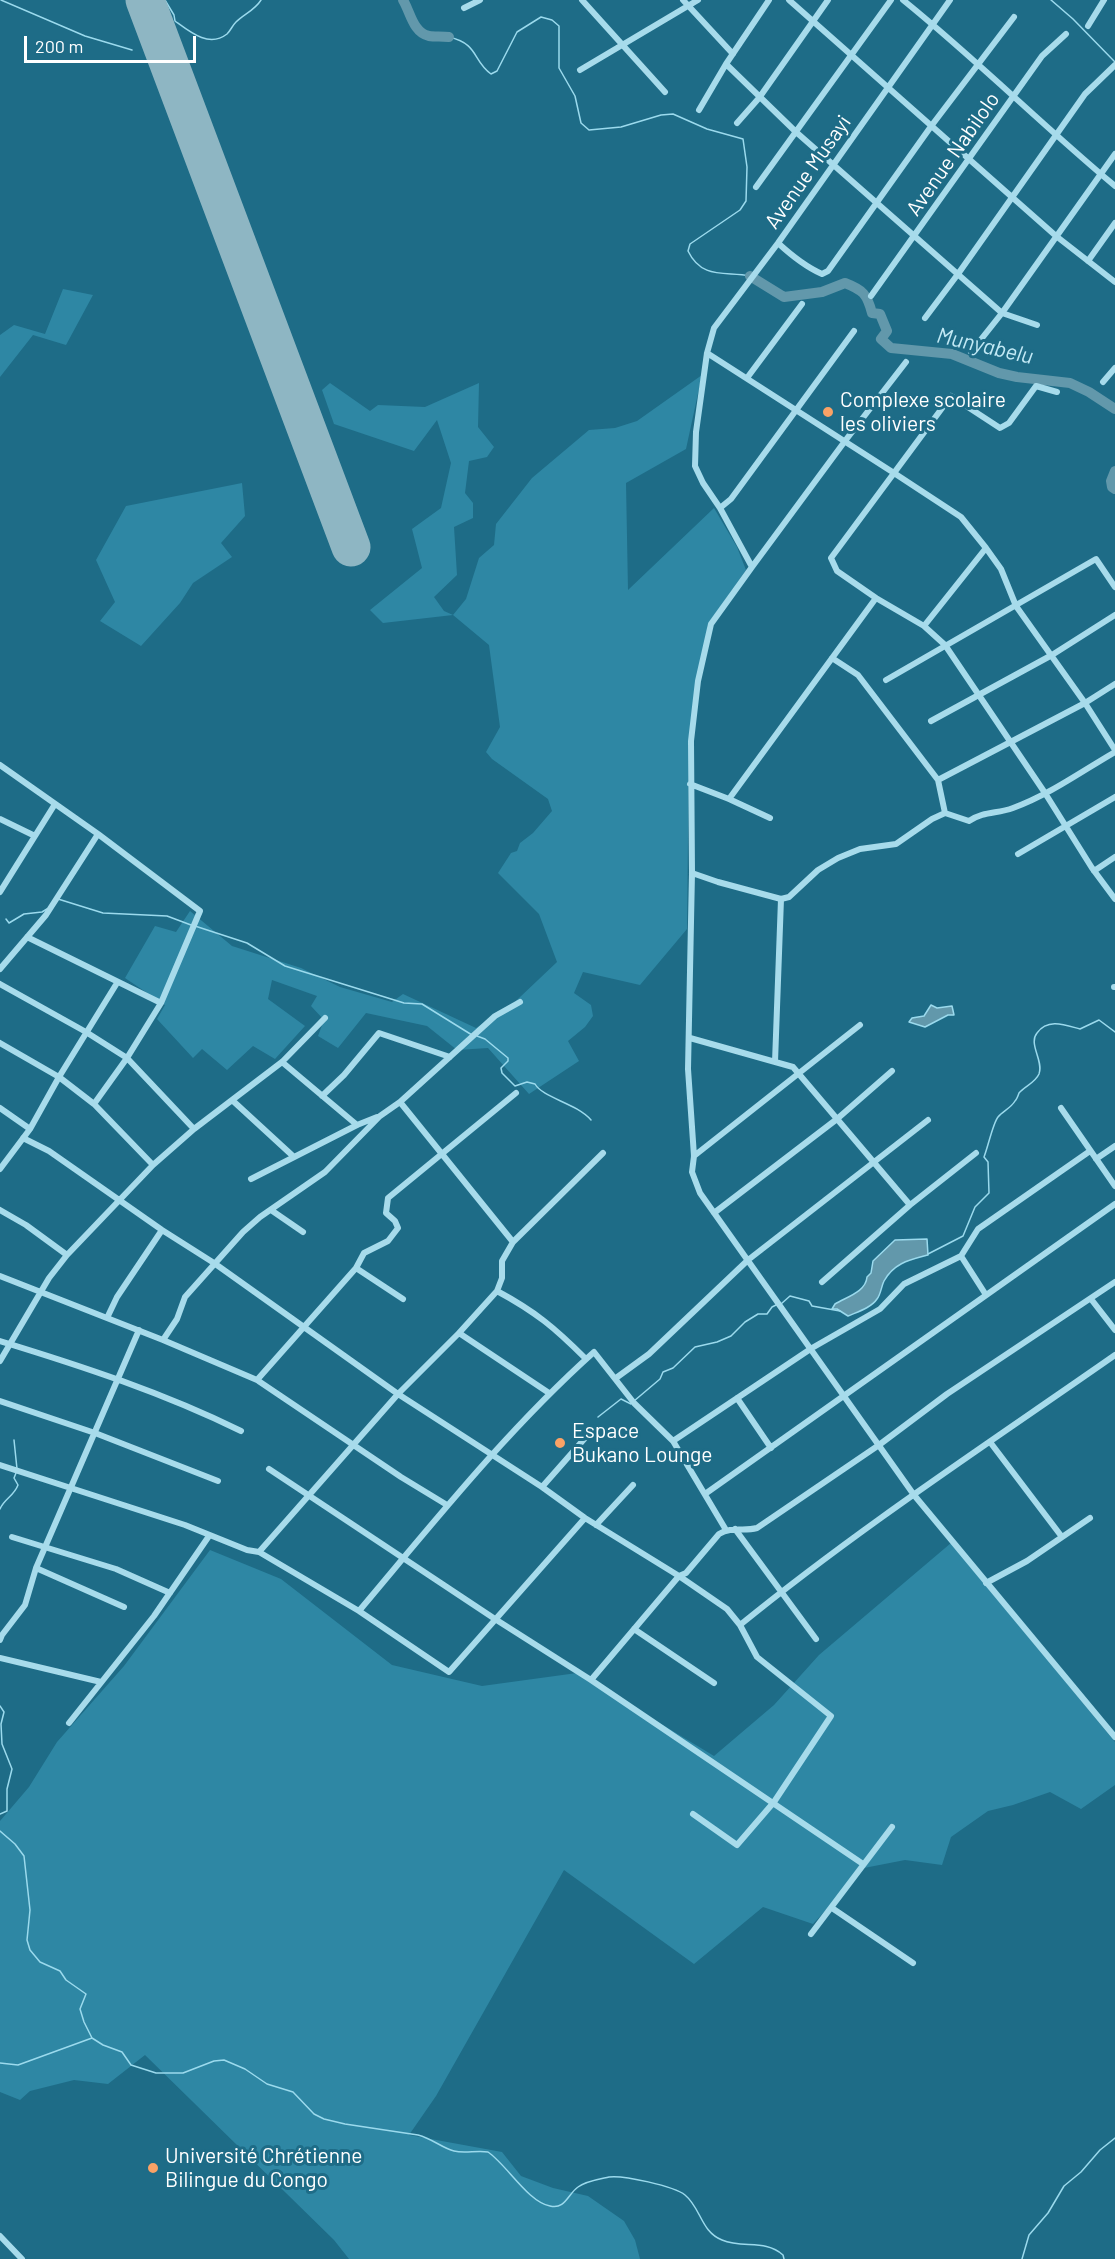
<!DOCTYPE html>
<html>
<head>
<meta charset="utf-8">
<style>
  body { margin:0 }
  #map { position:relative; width:1115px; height:2259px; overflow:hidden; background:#1e6c87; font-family:Barlow,sans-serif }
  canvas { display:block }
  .scale { position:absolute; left:24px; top:36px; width:172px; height:27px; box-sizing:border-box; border:3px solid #fff; border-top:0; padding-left:8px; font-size:18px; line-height:21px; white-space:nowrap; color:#fff; -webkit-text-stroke:4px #1e6c87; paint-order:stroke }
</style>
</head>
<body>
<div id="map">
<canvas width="1115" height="2259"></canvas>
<div class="scale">200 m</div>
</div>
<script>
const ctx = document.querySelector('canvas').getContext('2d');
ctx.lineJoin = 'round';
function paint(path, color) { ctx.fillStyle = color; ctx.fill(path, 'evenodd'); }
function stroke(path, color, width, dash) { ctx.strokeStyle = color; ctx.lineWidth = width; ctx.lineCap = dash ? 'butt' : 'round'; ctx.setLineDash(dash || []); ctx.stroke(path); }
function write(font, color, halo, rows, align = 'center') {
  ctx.font = font + ' Barlow,sans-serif'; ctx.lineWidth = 6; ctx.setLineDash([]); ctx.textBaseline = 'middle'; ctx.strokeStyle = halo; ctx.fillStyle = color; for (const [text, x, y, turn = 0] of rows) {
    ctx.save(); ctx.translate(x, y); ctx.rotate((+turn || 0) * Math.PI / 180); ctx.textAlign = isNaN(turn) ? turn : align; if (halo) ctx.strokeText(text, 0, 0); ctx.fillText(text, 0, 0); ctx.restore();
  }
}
paint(new Path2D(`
  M63,289L93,295L66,345L33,335L0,377V335L14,325L45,334Z
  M702,375L686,449L626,483L628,590L714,508L737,547L746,570L708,624L689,743L687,929L640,985L583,972L574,993L591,1005L593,1016L585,1027L568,1041L579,1061L529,1094L488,1048L457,1050L427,1026L366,1013L338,1048L318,1036L324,1020L311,1006L317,996L272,980L268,999L305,1026L275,1059L253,1046L227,1070L202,1049L193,1058L157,1019L165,1005L125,978L155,926L176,932L190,911L232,946L301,968L340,987L392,1002L403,994L476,1028L490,1019L500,1016L557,962L539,914L498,873L511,853L517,851L520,843L533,833L552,811L548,799L492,759L486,752L500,727L489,645L453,615L383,623L370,610L422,568L412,529L441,508L451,463L437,420L414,451L334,424L322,390L330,383L370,411L378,405L425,407L479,383L478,427L494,447L487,457L469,461L465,493L473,503V518L454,527L457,575L434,597L444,611L453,615L466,599L479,558L494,545L496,524L532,478L589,430L615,428L637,421Z
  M242,483L245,516L221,543L232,557L193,583L180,603L141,646L100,621L115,602L96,560L126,506Z
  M951,1543L1115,1742V1785L1081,1809L1050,1792L1013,1805L988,1811L951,1837L942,1865L905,1860L864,1868L813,1924L763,1907L694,1964L564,1870L436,2096L409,2135L502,2152L521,2176L553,2188L588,2196L624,2221L635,2240L640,2259H349L334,2240L145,2055L108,2084L74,2080L30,2091L20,2100L0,2092V1821L29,1787L57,1742L124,1666L210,1550L281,1579L392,1665L482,1686L577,1673L714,1756L774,1705L819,1655Z`), '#2e87a4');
const water = new Path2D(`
  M931,1005L937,1008L952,1006L954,1015H948L925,1027L909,1022L912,1018L924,1016Z
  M927,1239L928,1255C909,1260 894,1263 884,1281C881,1287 881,1294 877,1299C871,1308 857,1312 848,1316L837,1309H832L835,1304C846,1297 866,1292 867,1277L871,1273L873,1261L895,1240Z`);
paint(water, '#6298ab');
stroke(water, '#9bdaed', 1.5);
stroke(new Path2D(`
  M1,0L85,36L132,50
  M165,0L174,15L175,21C190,32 209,48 227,34C231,30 232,26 236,22C244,14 255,10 261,0
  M1051,0L1073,19L1115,62
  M449,37C479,44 472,60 491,74L497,71L517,32L541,17L552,20L559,26V68L575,96L581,123L589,130L621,127L661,115L673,114L707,129L743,139L747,167L746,201L740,210L690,244L688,251C702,280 726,271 750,276
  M58,899L103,913L167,916L191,925
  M6,919L9,923L24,914L42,912L47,909
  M195,926L247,943L285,966L404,1003L422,1004L472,1035
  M477,1036L485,1039L508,1058V1061L501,1068L502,1073L515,1086L527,1082L535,1084C543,1098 576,1103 591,1120
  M928,1254L963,1236L975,1207L989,1193L988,1162L984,1157C988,1147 993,1123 998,1117C1003,1111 1011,1108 1015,1101C1017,1099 1018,1096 1019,1093C1025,1086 1035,1083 1039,1074C1044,1061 1028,1044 1037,1033C1048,1018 1065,1025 1080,1029L1099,1020L1115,1032
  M781,1304L790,1296L809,1301L812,1306L840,1311
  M634,1401L660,1379L663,1372L673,1368L695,1347L717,1342L731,1336L745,1322L758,1314H767L772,1307L776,1305
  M598,1417L621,1399L631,1404
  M14,1440L17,1469
  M0,1509C4,1499 14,1496 18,1485L14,1478L16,1473
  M0,1706L4,1712L1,1724L2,1744L12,1769L7,1789V1811L0,1814
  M0,1831L15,1844L24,1856L30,1910L27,1940L30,1950L40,1962L60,1971L66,1980L86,1994L80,2009L84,2022L92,2038L103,2045L122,2052L131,2065L156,2073H183L214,2061L224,2060L245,2069L267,2084L293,2092L314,2114L324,2119L345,2124L418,2135C433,2139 442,2148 454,2151C465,2154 476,2150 488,2152C507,2165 528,2202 550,2206C565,2210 568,2194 578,2187C586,2181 600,2179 609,2177C623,2175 674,2186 685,2195C701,2208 701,2232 722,2240C743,2249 765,2239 783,2255L784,2259
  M0,2063L18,2065L92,2038
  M1022,2259L1029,2235L1048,2213L1064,2186L1081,2172L1100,2150L1115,2138`), '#9bdaed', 1.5);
stroke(new Path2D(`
  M403,0C410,11 413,33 429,36C435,37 442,36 449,37
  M750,276L784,297L822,292L845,283C863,290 867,294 872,313L880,314L887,331L881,339L891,348L952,354L999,373L1017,377L1070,383L1089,392L1115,409
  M1115,471L1111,481L1112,487L1115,489`), '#6298ab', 10);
stroke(new Path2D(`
  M145,0L351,547`), '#8eb6c3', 39);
stroke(new Path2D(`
  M582,0L665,92
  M683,0L733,54
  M789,0L1056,236L1115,282
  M903,0C976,59 1043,126 1115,186
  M950,0L778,243L714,328L707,353L696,432L695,466L703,483L720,508L752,567L711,624L698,681L691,741L692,873L688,1069L694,1156L692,1172L700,1193L914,1495L1115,1737
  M464,8L480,0
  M1088,26L1104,0
  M726,64L796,132L1002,313L1037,325
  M580,70L698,0
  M699,110L726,64L769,0
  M737,123L759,98L828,0
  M756,187L891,0
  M778,243C791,255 806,267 822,274L828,271L932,125L1014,17
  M1088,261L1115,223
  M871,296L1042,56L1066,34
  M925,318L958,274L1085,94L1115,65
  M971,352L1002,313L1115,154
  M707,353L894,473L831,558L837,571L876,598L729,799
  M747,378L802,304
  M1103,382L1115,368
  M1057,392L1036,386L1009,423L1000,428L951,396L894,473L961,517L986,548L1001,569L1016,606L1085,703L1115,750
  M720,508L731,499L854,331
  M752,567L845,441L906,362
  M876,598L924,626L945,645L1045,793L1092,868L1115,899
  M924,626L986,548
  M832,658L858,675L938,780L945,813
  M886,680L1096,559L1115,587
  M931,721L1052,655L1115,615
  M0,765L98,834L200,911L161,1003L127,1058L94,1104
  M938,780L1085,703L1115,684
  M690,784L729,799L770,818
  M0,819L35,836
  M1018,854L1115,797
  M1094,871L1115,857
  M692,873L718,882L781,899L789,897L818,870L838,858L860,849L896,844L932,819L945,813L969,821C984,811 997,814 1013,808C1049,795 1082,771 1115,752
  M0,892L55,804
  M27,937L161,1003
  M0,969L46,915L98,834
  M0,984L86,1032L127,1058L194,1129
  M1114,987H1115
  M690,1038L793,1067L910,1205
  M0,1043L59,1077L94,1104L153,1165
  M282,1062L357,1125
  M775,1062L781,899
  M322,1096L344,1075L379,1033L450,1057
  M232,1100L294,1157
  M400,1102L513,1242
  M0,1108L30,1129
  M1061,1108L1115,1186
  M23,1138L49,1151L162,1230L214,1263L398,1394L542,1487L585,1518L679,1576L686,1573L719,1534C732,1526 743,1532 757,1528L879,1445L947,1394L1115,1282
  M694,1156L860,1025
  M1096,1159L1115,1146
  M0,1169L30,1129L59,1077L117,983
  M251,1179L357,1125L377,1117
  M0,1210L26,1225L67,1255
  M271,1210L303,1232
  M714,1213L837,1119L892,1071
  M961,1256L986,1295
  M356,1268L403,1299
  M0,1276L163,1340L257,1380L401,1477L447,1505
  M822,1282L910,1205L976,1153
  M497,1291C536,1312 555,1328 586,1359
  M1091,1299L1115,1330
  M107,1318L117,1297L162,1230
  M459,1333L549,1393
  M163,1340L177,1319L185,1297L243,1232L260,1217L325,1172L380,1116L400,1102L495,1016L520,1002
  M0,1341C82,1366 164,1393 241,1431
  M0,1361L49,1278L67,1255L153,1165L194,1129L282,1062L325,1018
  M616,1378L649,1354L748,1260L928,1120
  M257,1380L356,1268L364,1253L388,1241L398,1228L395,1221L386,1213L388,1198L516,1093
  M737,1398L771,1448
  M0,1401L95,1433L218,1481
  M673,1441L812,1348L880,1309L904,1284L961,1256L978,1229L1090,1151
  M990,1442L1062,1537
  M0,1465L185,1525L247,1550L259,1552L359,1611L449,1672L585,1518
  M269,1469L495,1619L591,1680L863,1864
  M542,1487L593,1429
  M705,1494L1115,1204
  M596,1525L633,1485
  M735,1529L816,1639
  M12,1537L116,1569L170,1593
  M259,1552L398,1394L459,1333L497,1291L502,1278V1261L513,1242L603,1153
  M36,1568L124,1607
  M986,1583L1027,1561L1090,1518
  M359,1611C434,1522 507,1430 594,1352L634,1403L673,1441L726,1530
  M740,1625C859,1528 989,1443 1115,1355
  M634,1629L714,1683
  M0,1640L2,1635L25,1605L36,1568L139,1330
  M0,1658L101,1682
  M591,1680L679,1576L727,1609L740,1625L757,1657L831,1716L774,1802L737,1845L693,1814
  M69,1723L154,1616L209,1536
  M832,1908L913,1963
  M811,1934L892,1827
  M0,2236L22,2259`), '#a7dbeb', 6);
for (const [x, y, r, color] of [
  [828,412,6,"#faa266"],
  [560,1443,6,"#faa266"],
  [153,2168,6,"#faa266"]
]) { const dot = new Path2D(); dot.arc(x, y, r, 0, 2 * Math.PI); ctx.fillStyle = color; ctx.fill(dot); stroke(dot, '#1e6c87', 2); }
write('21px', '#fff', '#1e6c87', [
  ["Avenue Nabilolo",953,154,-55],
  ["Avenue Musayi",808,172,-55]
]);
write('21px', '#fff', '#1e6c87', [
  ["Complexe scolaire",840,400],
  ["les oliviers",840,424],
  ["Espace",572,1431],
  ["Bukano Lounge",572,1455],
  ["Université Chrétienne",165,2156],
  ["Bilingue du Congo",165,2180]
], 'left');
write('italic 22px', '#c2e9f5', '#1e6c87', [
  ["Munyabelu",985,346,13]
]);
</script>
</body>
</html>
